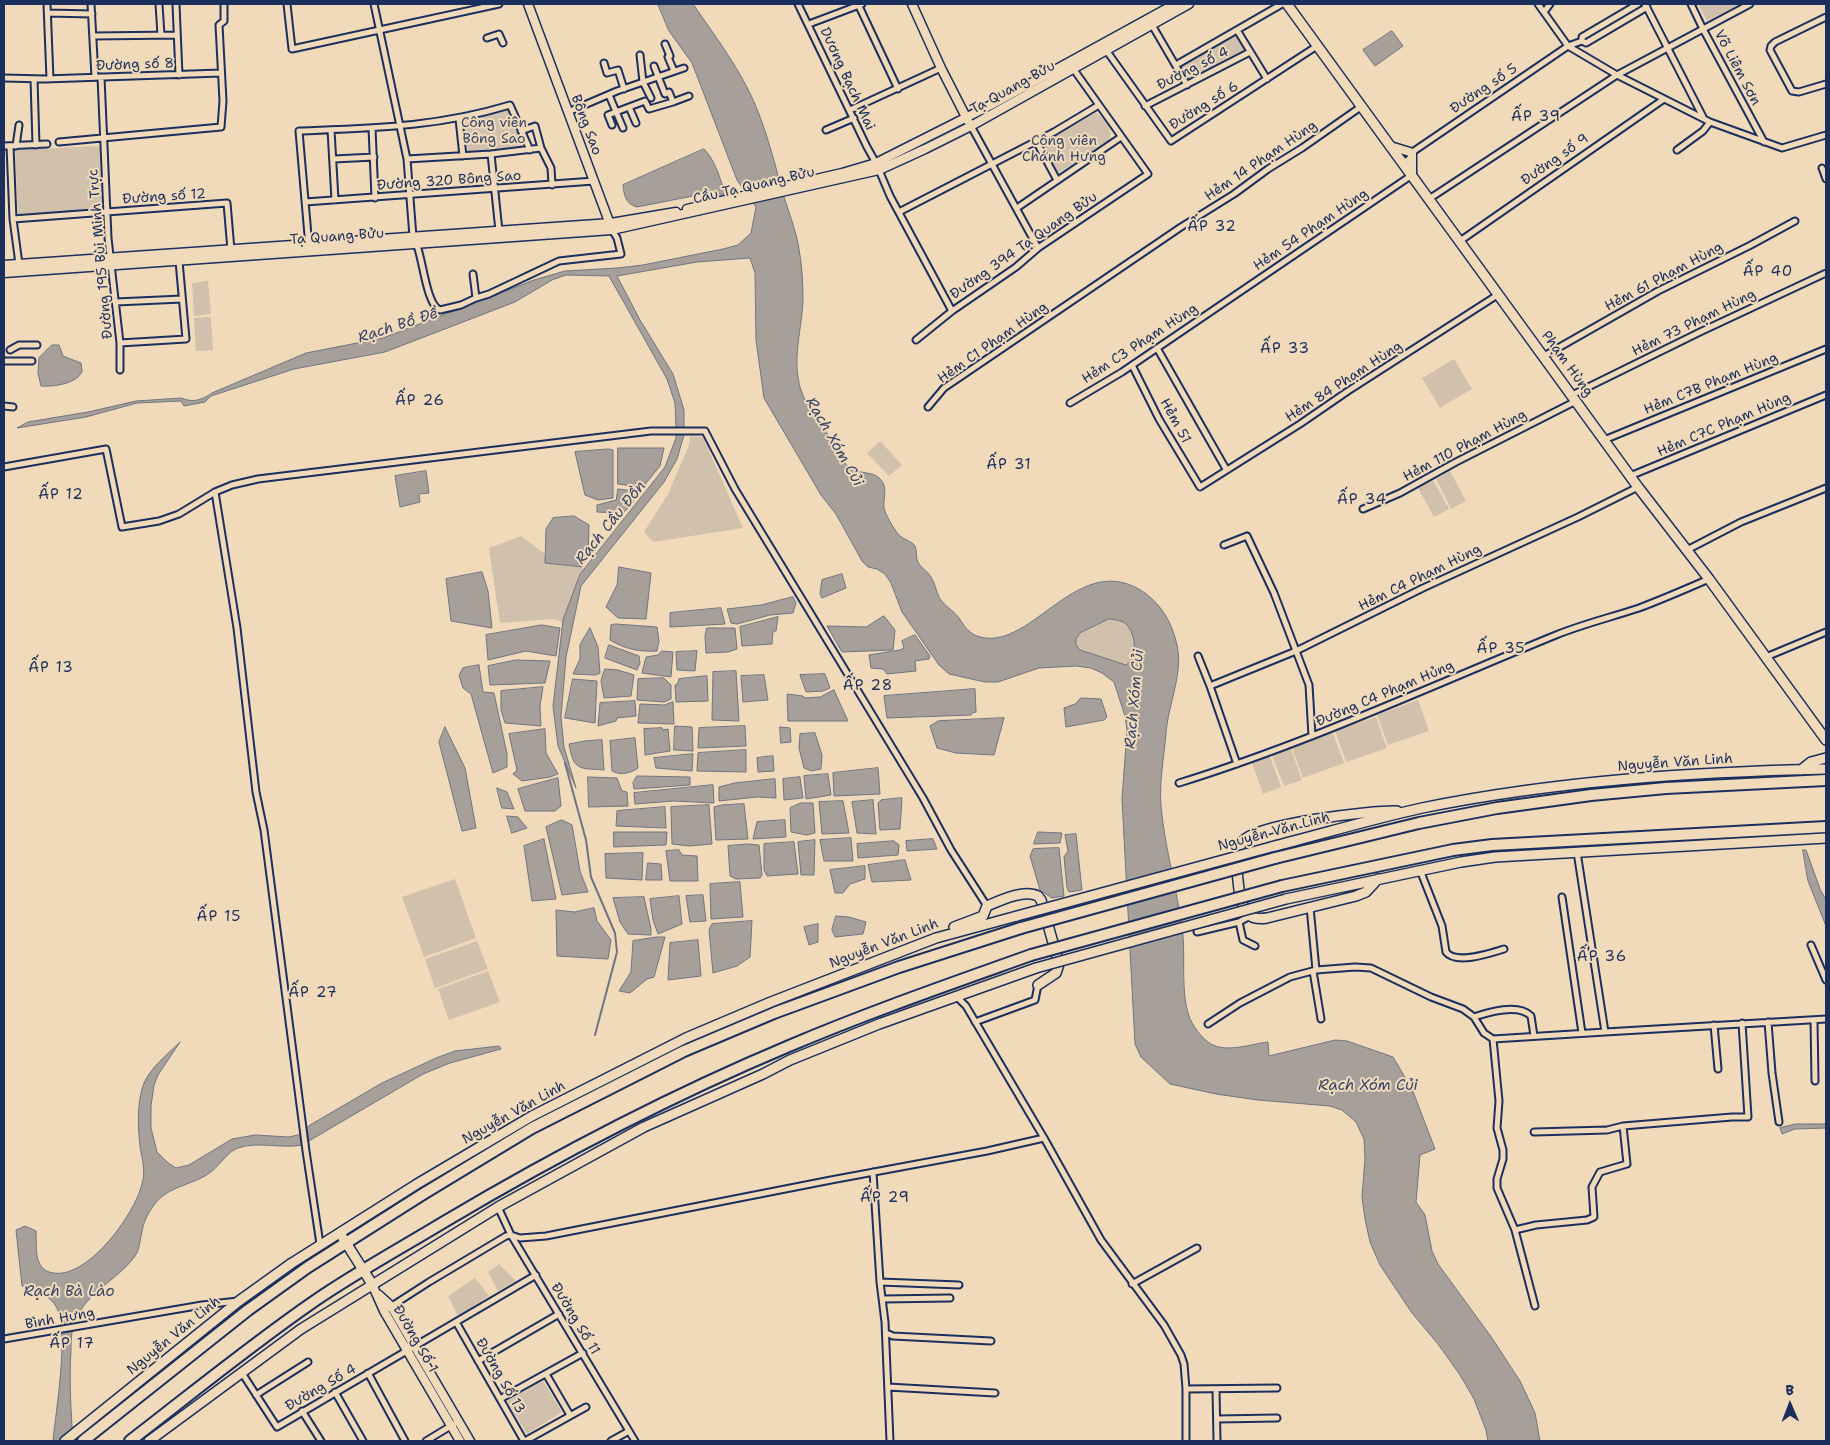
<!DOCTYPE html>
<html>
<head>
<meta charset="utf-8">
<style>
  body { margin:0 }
  #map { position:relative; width:1830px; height:1445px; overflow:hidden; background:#f0dab9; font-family:"Shantell Sans",sans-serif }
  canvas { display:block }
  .frame { position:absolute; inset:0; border:5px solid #1b2f5e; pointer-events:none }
  .north { position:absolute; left:1765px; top:1380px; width:50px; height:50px; -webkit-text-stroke:4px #f0dab9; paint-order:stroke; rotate:359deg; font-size:14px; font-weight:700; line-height:20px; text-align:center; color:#1b2f5e }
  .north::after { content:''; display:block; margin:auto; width:18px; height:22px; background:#1b2f5e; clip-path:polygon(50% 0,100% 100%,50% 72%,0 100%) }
</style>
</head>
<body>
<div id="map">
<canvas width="1830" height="1445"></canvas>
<div class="frame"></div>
<div class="north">B</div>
</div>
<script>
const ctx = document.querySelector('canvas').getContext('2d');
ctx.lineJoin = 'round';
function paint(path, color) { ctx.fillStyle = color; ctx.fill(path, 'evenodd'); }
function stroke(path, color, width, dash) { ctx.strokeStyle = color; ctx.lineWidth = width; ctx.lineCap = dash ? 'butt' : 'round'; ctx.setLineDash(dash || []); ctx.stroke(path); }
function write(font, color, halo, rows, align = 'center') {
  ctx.font = font + ' "Shantell Sans",sans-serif'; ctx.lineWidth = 4; ctx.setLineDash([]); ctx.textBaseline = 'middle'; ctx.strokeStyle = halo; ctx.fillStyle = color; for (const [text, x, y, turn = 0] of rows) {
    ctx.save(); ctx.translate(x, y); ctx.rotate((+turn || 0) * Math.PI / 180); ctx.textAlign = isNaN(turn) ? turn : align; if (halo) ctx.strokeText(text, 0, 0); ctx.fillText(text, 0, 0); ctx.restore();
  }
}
paint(new Path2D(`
  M1698,4H1740L1707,21Z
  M1237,34L1249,50L1188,84L1177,67Z
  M510,108L526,146L468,152L464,119Z
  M1096,113C1103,117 1110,127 1111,136L1108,141L1058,173L1055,172L1041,145L1042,142Z
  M99,146L102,211L18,215L15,150Z
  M208,281L211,314L194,316L192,283Z
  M211,317L213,350L196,351L194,318Z
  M1454,359L1472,389L1440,408L1422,378Z
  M690,436L703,437L743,528L653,542L644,532L668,494L689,445Z
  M880,441L902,465L889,476L867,453Z
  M1450,471L1466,501L1451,509L1436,479Z
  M1433,480L1449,509L1434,517L1418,488Z
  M521,536L545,554V563L584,568L579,574L563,622L554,619L500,623L489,548Z
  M1109,619C1116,620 1122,620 1127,625C1136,635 1138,658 1126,665L1080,650L1076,645V639L1080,633Z
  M1418,700L1429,731L1388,745L1377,715Z
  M1376,717L1387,748L1346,762L1335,731Z
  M1333,733L1344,763L1303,778L1292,747Z
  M1290,746L1302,780L1284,786L1271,753Z
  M1269,754L1281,787L1263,794L1251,760Z
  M455,879L476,938L424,957L402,897Z
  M477,941L488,969L435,988L425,959Z
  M488,971L500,1002L449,1020L438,989Z
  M499,1264L516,1281L498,1291L488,1272Z
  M475,1278L489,1296L458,1316L448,1296Z
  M543,1381L562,1412L527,1434L507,1401Z`), '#d1c1ac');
const water = new Path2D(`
  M658,4H693C715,36 743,73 757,109C768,136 775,165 783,193C788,211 796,230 799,249C802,265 803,284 803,300C802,329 792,357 800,387C807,411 824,428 838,448C842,454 843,462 848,467C857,475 874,470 881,480C888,488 883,499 884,508C885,514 894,529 898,534C902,539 912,541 915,546C917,550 916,556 917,560C920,568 927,570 931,577C935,583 936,591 939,597C944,606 953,610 959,618C965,627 969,634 980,637C1033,651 1079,547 1145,593C1161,605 1171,621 1176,641C1185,671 1168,703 1166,734C1164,756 1159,784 1161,806C1165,850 1178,892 1183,936C1185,959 1181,994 1189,1016C1192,1025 1202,1039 1211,1044C1227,1053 1251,1044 1268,1042L1269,1056L1335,1040L1347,1041L1393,1057L1412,1089L1435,1149L1420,1155L1416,1202L1425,1215L1432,1251L1438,1264L1492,1338L1520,1381L1535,1413L1540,1441H1488L1486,1430L1474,1399L1460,1375L1438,1344L1412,1313L1380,1265L1370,1242L1365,1219L1362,1197L1365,1158L1364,1139L1356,1122L1342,1110L1330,1106L1258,1100L1216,1094L1170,1084L1141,1057L1135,1044L1122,799L1127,730L1125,716L1114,682L1102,673L1091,668L1076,666L1039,668L998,682H985L949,674L939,665L902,612L891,583L885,574L877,569L868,567L862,561L836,514L821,495L764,398L756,340L755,273L750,258L697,262L617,276L640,320L673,374L684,410V435L677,459L664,482L581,586L566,657L561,717L564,747L576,788L558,746L553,706L563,620L580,574L665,467L676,438V427L675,403L667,379L609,276L566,275L552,280L515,302L385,352L294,369L211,396L205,402L184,406L181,401L137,403L86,417L17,428L28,422L88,412L136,401L181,398C193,403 202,400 212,393L306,353L383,338L534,280L565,271L617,268L643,265L723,249L738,245L751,233L756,207L737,180L692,63L669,31ZM1109,619C1116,620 1122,620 1127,625C1136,635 1138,658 1126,665L1080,650L1076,645V639L1080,633Z
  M1392,31L1403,46L1375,66L1363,50Z
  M704,149C715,160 719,176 725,192L723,195L711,196L708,193L637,207C626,204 624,196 623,185Z
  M52,345H59L63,356L81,363C81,366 82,368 82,371C78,384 52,387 41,386L38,373L39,358Z
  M618,448H664L660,466L643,487L618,484Z
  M609,449L613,450V498L598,500L585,495L575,452Z
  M426,471L429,493L419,494L420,502L400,507L395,476Z
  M618,489L635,491L633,503L623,513L597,512V505L616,500Z
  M574,516L589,525L588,555L582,567L545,563L546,529L553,518Z
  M619,567L651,573L646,619L618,618L606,607L617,585Z
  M482,572L488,591L492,628L451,621L446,579Z
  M842,574L846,588L822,598L820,594L822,580Z
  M793,597L796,603L793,613L770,615L737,624L731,623L727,609L761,605Z
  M721,608L725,624L670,627V613Z
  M884,616L895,630L893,650L842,652L827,626L866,627Z
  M778,617L776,631H773L772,644L742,646L740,627Z
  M616,624L657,627L659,641L657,651C639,652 625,649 610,640L611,625Z
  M542,625L560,628L556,656L526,651L488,660L486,635Z
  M590,628L598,647L600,673L596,675L573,674L580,659V645Z
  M707,628H735L737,649L728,652L706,653L705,637Z
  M915,635L930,656L929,659L915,661L916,671L887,674L883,669L871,668L869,655L900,650L904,648L902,641Z
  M609,645L639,656L640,663L637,670L605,658Z
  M662,651L673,652L671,677L642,673L646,657L658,655Z
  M697,651L695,671L677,670L676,652Z
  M516,660L550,661L545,683L490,685L488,666Z
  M479,665L483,692L494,693L507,754V767L493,773L471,694L463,688L459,675L463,668Z
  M605,669L618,670L634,675L631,696L604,698L601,681Z
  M736,671L739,721L712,720L713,672Z
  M825,674L830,688L823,691L806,692L800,675Z
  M764,675L768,700L743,702L741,676Z
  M707,676L708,701L676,702L675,685H677L679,679Z
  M664,678L671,685V699L664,702L637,700L638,679Z
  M573,679L597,681L595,723L565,718Z
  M543,687L540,706L541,726L505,723L501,710V691Z
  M975,689L976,712L972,713L971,715L887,718L884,696Z
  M834,690L848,721H788L787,694L803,696L805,698L820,697Z
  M1081,698L1101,699L1107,717L1104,720L1066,727L1064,708L1075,704Z
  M635,701L636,716L617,718L616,721L598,726L600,703Z
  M673,702L674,724L638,723L640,704L664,705Z
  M1004,718L994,755L956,753L937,748L930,726L938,721Z
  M675,726L692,727L693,751L674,750Z
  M745,726L746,746L698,748L699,728Z
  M445,727L465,768L476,828L462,831L439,742Z
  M780,727L790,728L791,742L781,743Z
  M662,728L663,730L668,729L670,751L645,755L644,729Z
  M545,729L546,753L558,774L550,777L522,781L513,774L517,770L509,734Z
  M815,733L822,755L821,769L811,771L804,768L799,748L800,734Z
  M635,738L638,768C631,773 621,776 612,771L610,741Z
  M602,740L604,770C578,768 574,771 569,744L585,741Z
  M746,750V772L697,771L698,753Z
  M693,754L692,771L656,768L654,758Z
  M773,756L774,771L758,772L757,758Z
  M878,768L880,794L834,796L833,773Z
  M828,774L831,795L806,799L804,776Z
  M637,776L690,777V785L634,789L633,783Z
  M588,777L617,778L622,791L627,792L628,806L589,807Z
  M800,777L803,798L784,800L783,779Z
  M558,778L561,806L555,811H525L518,789Z
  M775,779L776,798L757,797L719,801V787L735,783Z
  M713,785L714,803L674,801L635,804L634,793Z
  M497,788L507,792L514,809L502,808Z
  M902,798L900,829L880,830L878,803L881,800Z
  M873,800L876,834L857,833L852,802Z
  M843,801L849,833L822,834L819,802Z
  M801,803H813L815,833L807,835L791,832L790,808Z
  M744,804L748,839L716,840L714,807L722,805Z
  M709,805L712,844L689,846L672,844L671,807Z
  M665,807L666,828L616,826L617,811Z
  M507,816L518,817L527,828L512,833Z
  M562,820L572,825L580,871L588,892L562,895L546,827Z
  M785,820L786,837L753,839L757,822Z
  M614,832H667L666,845L614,847Z
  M1038,832L1062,833L1060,843L1034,844Z
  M1076,834L1082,890L1069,892L1067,888L1064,857L1068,851L1065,835Z
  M851,838L853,861H824L820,840Z
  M544,839L556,899L532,901L524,846Z
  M933,839L937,849L907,851L906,841Z
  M815,840L814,875H801L798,842Z
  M894,841L899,845L898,855L858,858L857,844Z
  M794,842L798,874L767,876L764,870V844Z
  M747,844L759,845L762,875L760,878L736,879L730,876L728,846Z
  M1059,848L1064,896L1052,898L1040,890L1030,856L1033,849Z
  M679,850L682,855L697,856L698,881H670L666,851Z
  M1803,850H1806L1820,889L1826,900V926L1808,881Z
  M643,853L642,880L606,878L605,854Z
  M905,860L911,880L872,882L868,865Z
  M648,863L661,864L662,880H646Z
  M865,866V879L850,884L843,893H835L830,870Z
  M740,882L743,917L711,919L710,884Z
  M703,895L706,921L690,922L686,896Z
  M679,896L682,924L658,934L653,920L650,899Z
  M644,897L651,929V935L628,934L620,922L613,898Z
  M594,908L597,921L611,940L608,959L557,956L556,910L574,912Z
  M836,916L849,917L866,922L863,934L835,937L832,930Z
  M752,921L750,957L737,966L713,973L709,930L712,924Z
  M818,924V942L809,945L804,927Z
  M657,937H665L654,977L647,979L630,993L619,991L631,972L633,941Z
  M698,940L701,976L668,980L670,943Z
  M180,1042L158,1075L154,1085L151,1106V1128L157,1152L167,1162L176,1168L189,1165L232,1139L255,1135L289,1137L298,1135L310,1125L382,1083L436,1058L455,1051L499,1046L501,1049L450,1063L423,1074L302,1145C281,1149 258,1141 238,1148C227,1152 221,1164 212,1171C196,1185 168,1185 154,1205C148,1213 143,1223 142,1232C139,1244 140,1251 132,1260C119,1276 99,1287 85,1304C80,1311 75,1320 73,1328C71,1335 71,1343 71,1350C69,1381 71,1411 73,1441H53C56,1410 69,1334 57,1308C51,1296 35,1289 22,1286L16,1230L25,1226L36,1231C37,1245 33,1266 49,1272C85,1284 135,1214 142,1184C146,1170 142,1160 140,1146C138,1128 137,1107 142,1089C147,1070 166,1056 180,1042Z
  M1796,1124H1826V1128L1795,1129L1782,1134L1780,1128Z`);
paint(water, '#a7a09a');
stroke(water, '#6f7382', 1);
stroke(new Path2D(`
  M565,763L586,840L591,877L615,933L617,952L595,1035`), '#6f7382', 2);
const street = new Path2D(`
  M47,4L50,79
  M91,4L95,77
  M159,4L161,35
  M176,4L179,75
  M287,4L292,49L499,4
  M374,4L407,159L413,237
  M798,4L867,147L876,163
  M858,4L898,89
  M1538,4L1568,46L1617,75L1710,122L1782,148L1826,135
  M1645,4L1703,117
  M1691,4L1703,29L1764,142
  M1544,12L1550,4
  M48,13L92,14
  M1826,17L1775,42L1771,46L1770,50L1792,91L1799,92L1826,84
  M809,24L862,4
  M1152,25L1187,85
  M1237,30L1267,79
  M93,36L177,35
  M487,38L499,34L503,43
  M1582,41V37L1638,4
  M665,44L670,56L668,57L674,71
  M1106,50L1171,141L1317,46
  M640,55L643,82L651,98
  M604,63L607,73L618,70L624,89
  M1176,65L1282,4
  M101,77L108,238L120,343V370
  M4,78L45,79L221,73
  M34,79L36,145
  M609,95L623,128
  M673,102L689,96
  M1145,106L1250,52
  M629,107L645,101L649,109L673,102L669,92L665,94L654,66
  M850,110L941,68
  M568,112L617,91L684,68
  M459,119L463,156
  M612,125L608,115L629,107L636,123
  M971,126L1038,248
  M372,128L375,198
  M331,130L335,200
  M826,130L854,118
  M521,131L535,126L541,148L551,168L552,185
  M1036,141L1057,180
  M59,142L221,127L223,101L219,25L224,21V4
  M4,146L47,144
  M10,146L13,219L19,264
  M16,146L19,125
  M1677,150L1703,131L1710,122
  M491,154L499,231
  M334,159L374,157
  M407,159L491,154L541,148
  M1403,163L1409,159L1414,151L1568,46L1582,41L1586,43L1647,7
  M1822,168L1826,179
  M879,170L890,196L952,311
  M1429,199L1617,75L1750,4
  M305,202L594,181
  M1017,208L1121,137
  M899,212L1054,132L1099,105
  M13,219L227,203L231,250
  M1460,241L1664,99
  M416,243C423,258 426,305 440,310L461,305L476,298L489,294L559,261L621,254L617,238L612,230
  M309,247L299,131C374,128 438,127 510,105L530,150
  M473,274L476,298
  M116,302L182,299
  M916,340L952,311L1016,267L1038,248L1148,174L1072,67
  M120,343L186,339L179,261
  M1157,348L1226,469
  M10,350L19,345H37
  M1544,356L1658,291L1749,246L1795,221
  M4,361H32
  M1132,365L1159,419L1200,487L1300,424L1348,391L1499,294
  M1572,395L1700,332L1826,273
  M1070,403L1122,372L1412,175
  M4,406L13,407
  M928,407L944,388L1181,227L1234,194L1268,169L1302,148L1362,106
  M1604,440L1826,349
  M4,467L106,449L122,527L159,521L179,514L215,492L232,485L258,479L651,431H705L735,489L923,798L951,850L987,906
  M1630,476L1826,395
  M215,492L237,628L256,792L264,830L306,1151L320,1244
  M1363,509L1400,493L1456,462L1576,401
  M1224,545L1247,536L1274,593L1309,685L1312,736
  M1687,550L1741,522L1826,488
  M1198,656L1210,686L1237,764
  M1766,657L1826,632
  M1210,686L1296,651L1423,588L1578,517L1638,487
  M1179,783C1308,743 1431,686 1556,635C1583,624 1612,617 1639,608C1663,599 1686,589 1709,579
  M1577,852L1605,1032L1826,1019
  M1420,870L1442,926L1446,952C1456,965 1491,953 1504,949
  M1562,897L1582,1033
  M1310,907L1316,970
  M1250,916L1239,922L1243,940L1255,946
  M1197,932L1239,922
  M1811,945L1826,980
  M1313,971L1321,1019
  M956,996L966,1006L1044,1138L1101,1240L1164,1325L1181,1355L1184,1364L1186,1389V1441
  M1474,1017C1489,1012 1518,1003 1531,1016L1534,1036
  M1814,1020L1815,1081
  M975,1022L1035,1000L1038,985
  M1768,1022L1772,1073L1779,1122
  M1208,1024L1240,1003L1290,977L1316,970L1355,967L1371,968L1431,997L1463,1009L1474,1017L1484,1033L1493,1039L1605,1032
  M1714,1025L1718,1069
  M1493,1039L1499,1101L1497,1128L1503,1150V1159L1497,1179V1188L1515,1230L1536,1225L1587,1220L1594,1217L1592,1187L1600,1172L1627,1164L1623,1126
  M1534,1132L1607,1130L1623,1126L1732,1117H1748L1742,1023
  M873,1172L880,1282L885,1322L890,1441
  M498,1207L511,1235L635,1441
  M1515,1230L1535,1306
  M880,1282L959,1285
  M1132,1284L1197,1248
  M883,1299L950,1298
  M384,1311L429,1282L506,1236L511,1235L520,1238L546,1236L831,1180L987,1151L1044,1138
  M456,1322L524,1441
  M886,1333L893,1336L991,1341
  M4,1339L202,1305L238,1301
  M478,1361L559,1314
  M242,1373L277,1427L536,1275
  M368,1373L405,1441
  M546,1374L570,1415
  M888,1387L995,1393
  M1186,1389L1277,1388
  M1216,1389L1217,1441
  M335,1392L363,1441
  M256,1395L308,1362
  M500,1399L583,1353
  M302,1411L321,1441
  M1217,1419L1277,1418
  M426,1441L454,1424
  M525,1441L586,1407
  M611,1441L629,1431`);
const secondary = new Path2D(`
  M528,4L611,227
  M912,4L941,68L968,121
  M1390,146L1410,152
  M1412,154V175
  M687,209L842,173L876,163L991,105L1175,4
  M4,265L611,223L676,212
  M4,273L612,230L879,170L925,149L971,126L1189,4
  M372,1284L384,1311L460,1441
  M379,1295L391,1306L470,1441`);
const primary = new Path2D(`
  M1287,4L1638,487L1709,579L1826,740
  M1801,770L1811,762L1826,758
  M1271,847C1322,834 1372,819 1422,808C1555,781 1691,772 1826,769
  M1378,879L1366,892L1356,896L1267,918C1261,919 1254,919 1249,915C1237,905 1233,852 1243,841C1256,824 1372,810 1397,811
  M1286,899L1461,862L1495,857L1826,838
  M954,927L983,916L987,906C1001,900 1024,889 1038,896L1041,900L1059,964L1056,973L1038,985
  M343,1238L372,1284
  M65,1441L239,1301L292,1263L417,1184L532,1116L686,1038L771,1002L936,938L1017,916
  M149,1441L301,1329L498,1207L644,1127L763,1074L790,1060L879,1024L1036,968`);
const highway = new Path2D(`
  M1275,858L1419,823L1497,808L1591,795L1666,788L1826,780
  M1282,886L1453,850L1492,845L1826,827
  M83,1441L248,1310L308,1267L423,1194L532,1128L684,1051L774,1013L899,967L1021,928
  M130,1441C191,1394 252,1344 316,1300C357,1272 401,1248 444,1222C555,1156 670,1096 789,1046C869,1012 950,984 1031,955`);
stroke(street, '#1b2f5e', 9);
stroke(secondary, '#1b2f5e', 11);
stroke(primary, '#1b2f5e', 12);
stroke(highway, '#1b2f5e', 14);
stroke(street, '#f0dab9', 5);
stroke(secondary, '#f0dab9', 8);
stroke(primary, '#f0dab9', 9);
stroke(highway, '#f0dab9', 10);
const primaryBridge = new Path2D(`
  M1017,916L1271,847
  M1036,968L1286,899`);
const highwayBridge = new Path2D(`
  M1021,928L1275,858
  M1031,955L1282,886`);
stroke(primaryBridge, '#1b2f5e', 12, []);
stroke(highwayBridge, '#1b2f5e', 14, []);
stroke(primaryBridge, '#f0dab9', 9);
stroke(highwayBridge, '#f0dab9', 10);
write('14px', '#1b2f5e', '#f0dab9', [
  ["Đường số 8",135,65,-2],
  ["Võ Liêm Sơn",1737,68,62],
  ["Đường số 4",1193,69,-27],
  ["Dương Bạch Mai",847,79,65],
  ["Tạ Quang Bửu",1013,88,-29],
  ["Đường số 5",1484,89,-34],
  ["Đường số 6",1204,106,-32],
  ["Bông Sao",586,125,69],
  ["Đường số 9",1555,160,-35],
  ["Hẻm 14 Phạm Hùng",1261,161,-34],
  ["Đường 320 Bông Sao",449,181,-4],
  ["Cầu Tạ Quang Bửu",754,186,-13],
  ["Đường số 12",164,197,-4],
  ["Hẻm 54 Phạm Hùng",1311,230,-34],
  ["Tạ Quang Bửu",337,237,-4],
  ["Đường 394 Tạ Quang Bửu",1024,246,-35],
  ["Đường 195 Bùi Minh Trực",101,254,-95],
  ["Hẻm 61 Phạm Hùng",1664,277,-28],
  ["Hẻm 73 Phạm Hùng",1694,323,-26],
  ["Hẻm C1 Phạm Hùng",993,343,-35],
  ["Hẻm C3 Phạm Hùng",1140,344,-33],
  ["Phạm Hùng",1567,364,54],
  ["Hẻm 84 Phạm Hùng",1344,382,-33],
  ["Hẻm C7B Phạm Hùng",1711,384,-22],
  ["Hẻm 51",1175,421,61],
  ["Hẻm C7C Phạm Hùng",1724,425,-23],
  ["Hẻm 110 Phạm Hùng",1465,446,-28],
  ["Hẻm C4 Phạm Hùng",1420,578,-26],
  ["Đường C4 Phạm Hủng",1385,694,-23],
  ["Nguyễn Văn Linh",1675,763,-4],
  ["Nguyễn Văn Linh",1274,832,-15],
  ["Nguyễn Văn Linh",884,944,-21],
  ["Nguyễn Văn Linh",514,1113,-29],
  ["Bình Hưng",60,1319,-10],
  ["Đường Số 11",575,1319,59],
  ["Nguyễn Văn Linh",174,1336,-39],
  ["Đường Số 1",415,1339,60],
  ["Đường Số 13",500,1376,60],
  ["Đường Số 4",321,1388,-30]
]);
write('14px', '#36456a', '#f0dab9', [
  ["Công viên",494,123],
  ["Bông Sao",494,139],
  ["Công viên",1064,141],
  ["Chánh Hưng",1064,157]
]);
ctx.letterSpacing = '1px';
write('15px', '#1b2f5e', '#f0dab9', [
  ["ẤP 39",1536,117],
  ["ẤP 32",1212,227],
  ["ẤP 40",1768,272],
  ["ẤP 33",1285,349],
  ["ẤP 26",420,401],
  ["ẤP 31",1009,465],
  ["ẤP 12",61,495],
  ["ẤP 34",1362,500],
  ["ẤP 35",1501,649],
  ["ẤP 13",51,668],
  ["ẤP 28",868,686],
  ["ẤP 15",219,917],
  ["ẤP 36",1602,957],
  ["ẤP 27",313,993],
  ["ẤP 29",885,1198],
  ["ẤP 17",72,1344]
]);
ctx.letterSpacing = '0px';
write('italic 15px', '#37466a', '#f0dab9', [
  ["Rạch Bồ Đề",398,326,-18],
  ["Rạch Xóm Củi",834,442,60],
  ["Rạch Cầu Đồn",611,523,-51],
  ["Rạch Xóm Củi",1135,699,-85],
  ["Rạch Xóm Củi",1368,1086],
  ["Rạch Bà Lào",69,1292]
]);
</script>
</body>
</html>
